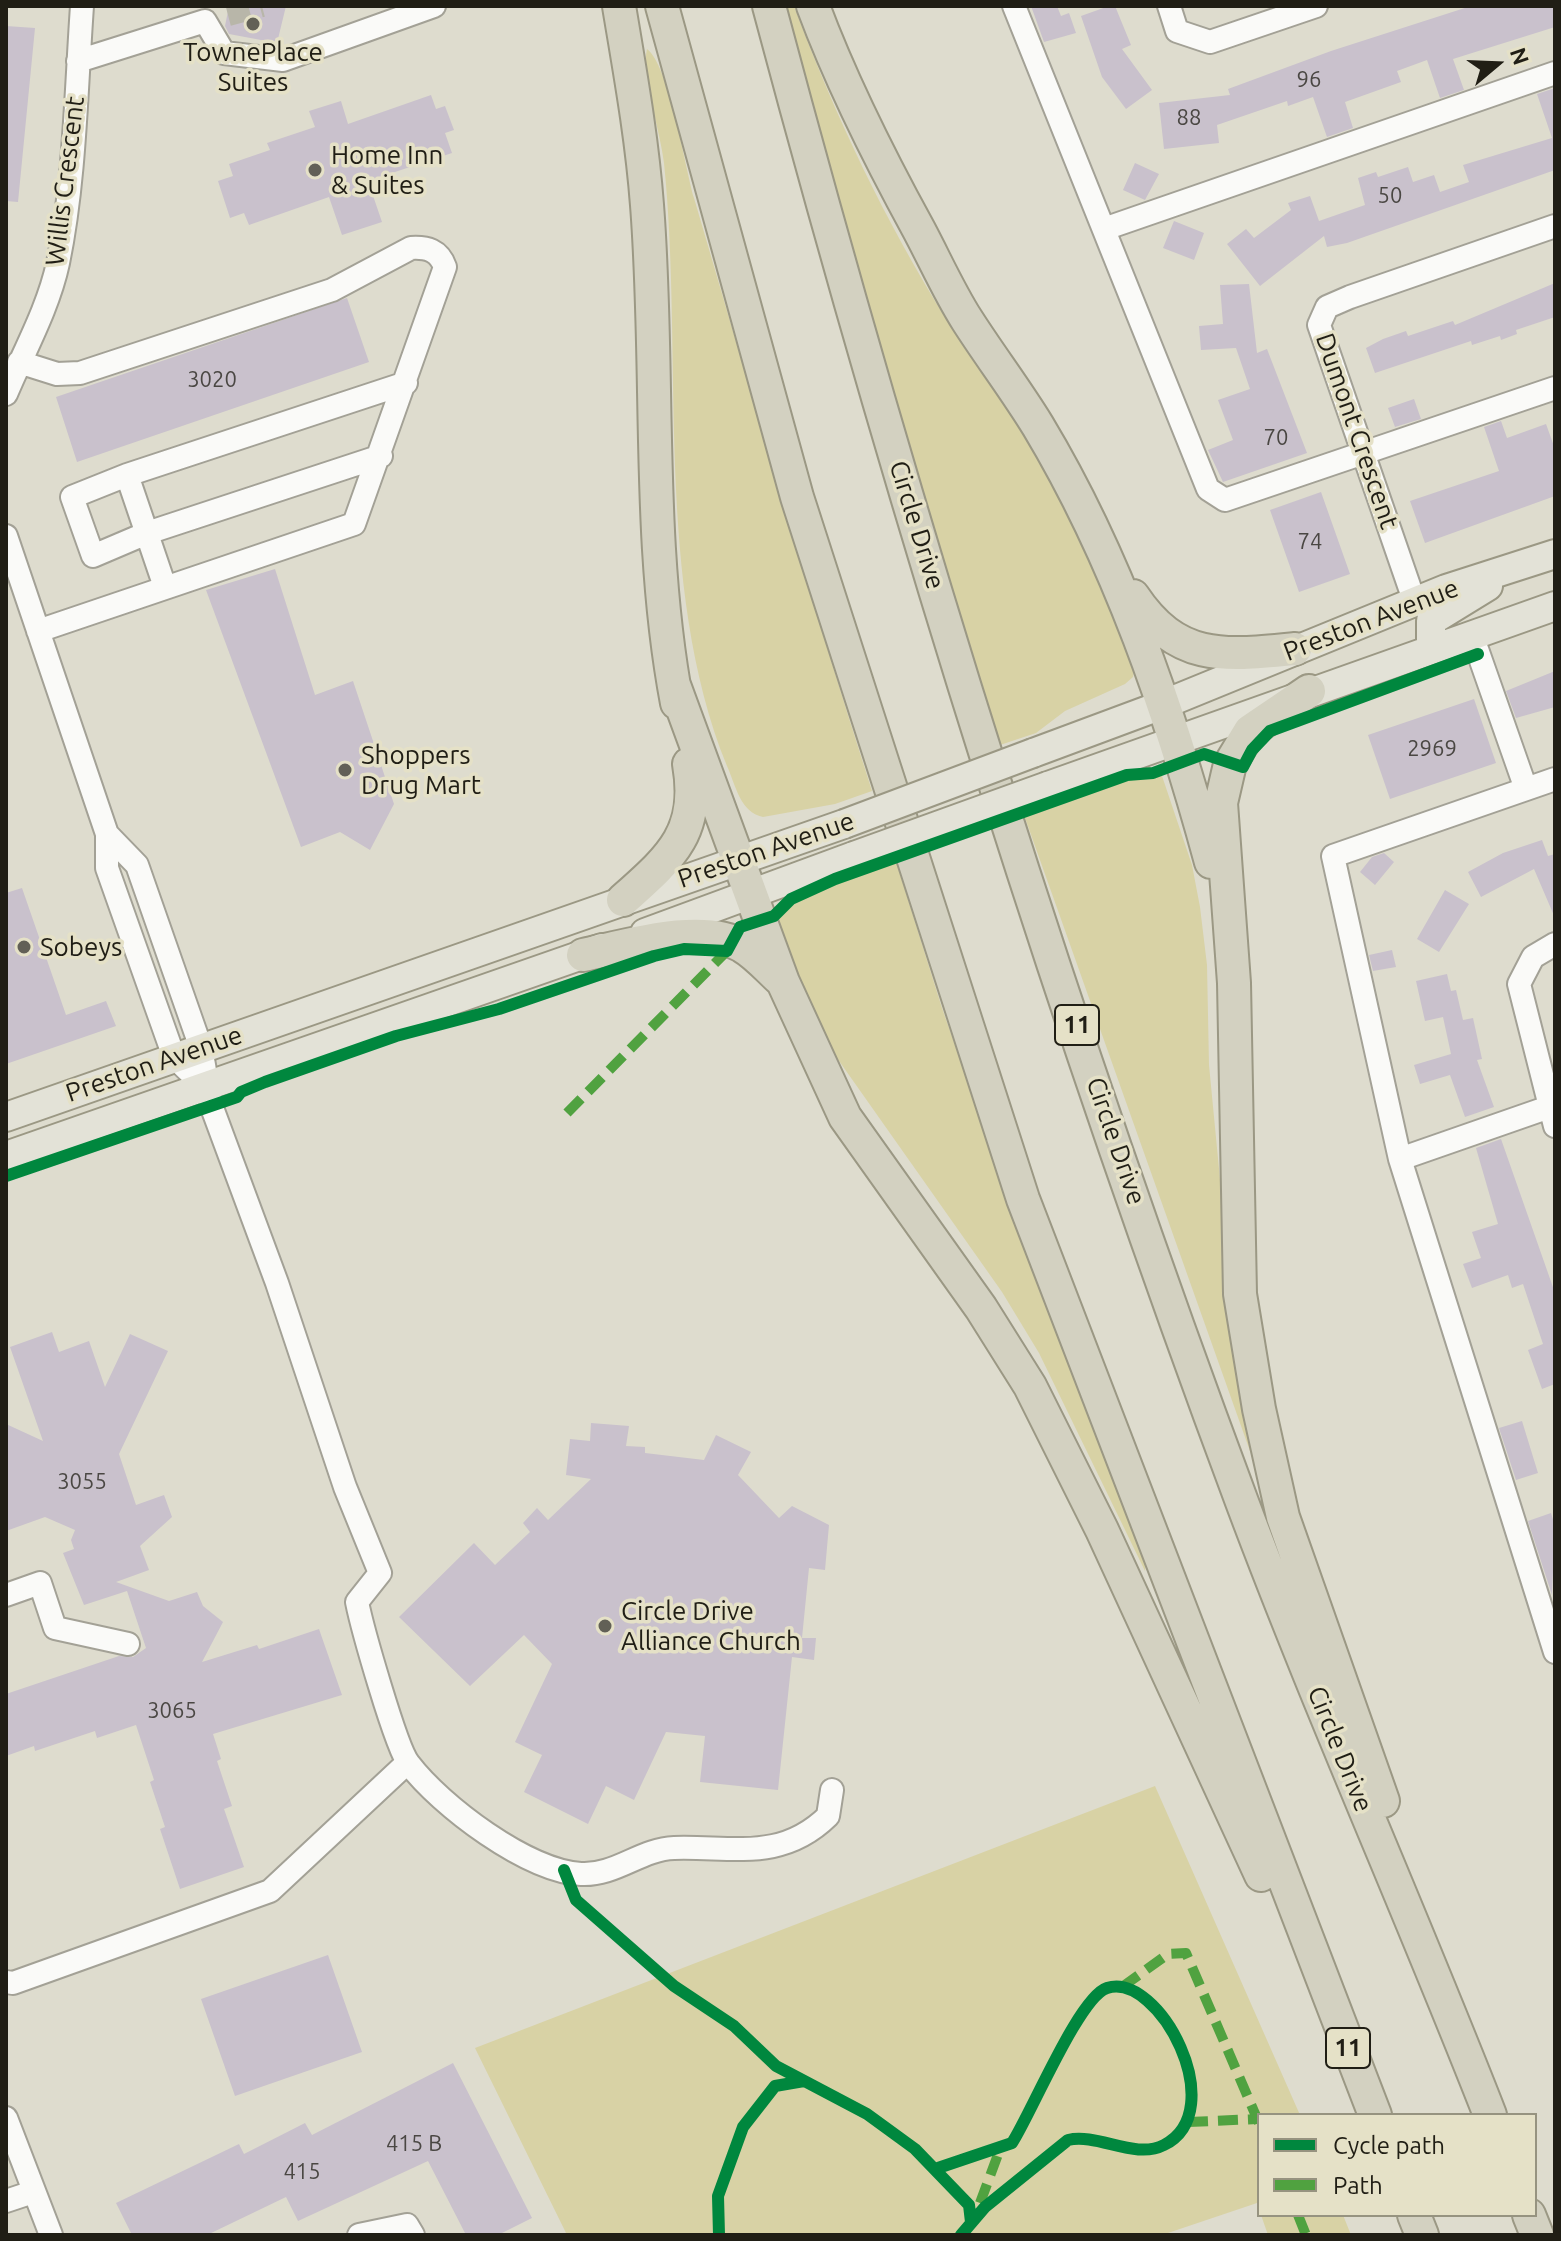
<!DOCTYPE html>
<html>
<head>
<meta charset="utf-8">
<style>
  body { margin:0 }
  #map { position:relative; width:1561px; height:2241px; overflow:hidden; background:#dedcce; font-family:Ubuntu,sans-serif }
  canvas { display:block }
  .frame { position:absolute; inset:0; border:8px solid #201e15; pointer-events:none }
  .legend { position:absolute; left:1257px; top:2113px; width:280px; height:104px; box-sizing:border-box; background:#e5e1c7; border:2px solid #969380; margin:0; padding:10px 14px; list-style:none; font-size:24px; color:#201e15 }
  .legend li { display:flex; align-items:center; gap:16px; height:40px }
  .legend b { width:40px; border:2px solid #969380 }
  .north { position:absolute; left:1457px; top:24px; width:80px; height:80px; -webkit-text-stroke:6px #e5e1c7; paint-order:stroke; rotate:71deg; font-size:22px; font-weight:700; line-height:32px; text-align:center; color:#201e15 }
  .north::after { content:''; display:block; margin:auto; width:28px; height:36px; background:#201e15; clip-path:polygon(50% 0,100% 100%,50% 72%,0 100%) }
</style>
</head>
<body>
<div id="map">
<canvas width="1561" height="2241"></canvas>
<div class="frame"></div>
<ul class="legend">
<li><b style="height:10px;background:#00873e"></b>Cycle path</li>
<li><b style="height:10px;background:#50a240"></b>Path</li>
</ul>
<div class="north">N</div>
</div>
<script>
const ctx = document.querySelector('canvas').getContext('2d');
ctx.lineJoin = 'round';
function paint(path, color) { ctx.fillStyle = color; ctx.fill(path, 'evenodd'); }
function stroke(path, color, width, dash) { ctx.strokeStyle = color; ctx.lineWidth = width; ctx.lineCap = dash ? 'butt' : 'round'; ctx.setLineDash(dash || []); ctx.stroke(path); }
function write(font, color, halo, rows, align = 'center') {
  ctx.font = font + ' Ubuntu,sans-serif'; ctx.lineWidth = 7; ctx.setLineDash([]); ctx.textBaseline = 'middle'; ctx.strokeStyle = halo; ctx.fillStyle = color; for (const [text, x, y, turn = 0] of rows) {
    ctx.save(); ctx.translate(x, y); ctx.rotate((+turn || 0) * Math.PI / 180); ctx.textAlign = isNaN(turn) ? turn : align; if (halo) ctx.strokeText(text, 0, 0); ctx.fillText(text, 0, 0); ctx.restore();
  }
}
paint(new Path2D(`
  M781,6H794C835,116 885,221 948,322C987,385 1036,443 1070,510C1095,560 1113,615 1135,667L1133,677L1125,684L1065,711L1036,733L1000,745L888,380Z
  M647,49C669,65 685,167 694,198C752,396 809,594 872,791L835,804L763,817C740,812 736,786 727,766C653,583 684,357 664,163C661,134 641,73 647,49Z
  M1139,764L1160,770L1192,865L1200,907L1207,965L1209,1065L1232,1304L1267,1499L1024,815Z
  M896,861L942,1008L1039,1285L1146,1561L1145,1571L1039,1353L1002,1292L825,1041L779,934C774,917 775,908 785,894Z
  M1155,1786L1300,2115H1259V2208L1257,2203L1162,2235H567L475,2048Z
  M1261,2215H1343L1351,2235H1268Z`), '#d8d2a5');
paint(new Path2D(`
  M229,6H286L277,43L229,34L225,26Z
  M1031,6H1057L1061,16L1069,13L1076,33L1044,42Z
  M1109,6H1115L1131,45L1122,49L1152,90L1126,109L1102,77L1081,16Z
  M1471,6H1555V27L1453,59L1464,90L1440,98L1427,60L1397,71L1401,82L1345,102L1353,128L1327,137L1313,97L1288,106L1287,101L1217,125L1219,143L1164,149L1159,103L1230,95L1228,89L1331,51Z
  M6,26L35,28L18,202L6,201Z
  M1555,88V170L1347,243L1327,247L1324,236L1260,286L1227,244L1246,229L1254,238L1291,210L1288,203L1310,196L1319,221L1365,205L1358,178L1376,172L1378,177L1408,167L1413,182L1434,175L1440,192L1469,182L1463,165L1552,138L1537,94Z
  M431,95L436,109L445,106L454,130L445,133L452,153L368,181L382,222L342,235L329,197L249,225L244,213L230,218L218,181L233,176L229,164L270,150L267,143L315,127L309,111L341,101L348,124Z
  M1135,163L1159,174L1145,200L1123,190Z
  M1174,221L1204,233L1194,260L1163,248Z
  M1555,283V317L1516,330L1517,334L1501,340L1500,336L1472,345L1471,341L1375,373L1366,348L1383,339L1406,331L1408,336L1453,321L1455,325Z
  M1249,284L1257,353L1267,349L1307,453L1223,482L1208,450L1233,440L1218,400L1250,389L1236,348L1201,350L1199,326L1223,324L1220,285Z
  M347,298L369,362L77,462L56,397Z
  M1414,399L1421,419L1395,427L1388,408Z
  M1501,421L1507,438L1546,424L1555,449V496L1425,543L1410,501L1499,471L1484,427Z
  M1321,492L1350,574L1299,592L1270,510Z
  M275,569L315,695L353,681L394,804L370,850L340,832L301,847L206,590Z
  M1555,671V707L1516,718L1506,691Z
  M1474,699L1496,763L1390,799L1368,735Z
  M1542,840L1548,856L1555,854V918L1534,869L1481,897L1468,872L1503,853Z
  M1384,853L1394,862L1375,885L1360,872L1372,857Z
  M22,888L66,1015L106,1001L116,1026L6,1064V893Z
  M1445,890L1469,904L1439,952L1417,939Z
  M1392,950L1396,967L1373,971L1369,955Z
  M1447,974L1451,991L1456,990L1463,1020L1473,1018L1482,1059L1477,1060L1494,1107L1465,1117L1450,1075L1420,1084L1414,1065L1451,1054L1443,1017L1425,1021L1416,981Z
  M1501,1139L1555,1293V1384L1542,1389L1528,1350L1543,1344L1523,1284L1512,1288L1508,1275L1472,1288L1463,1264L1481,1258L1472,1232L1498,1224L1476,1148Z
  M52,1332L59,1352L89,1341L105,1387L130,1334L168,1351L119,1454L136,1505L164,1495L172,1517L140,1546L149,1570L116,1582L169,1601L197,1592L203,1606L223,1622L202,1662L257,1645L259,1649L319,1629L342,1695L213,1734L221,1759L217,1761L232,1806L224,1809L244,1867L180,1889L160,1829L165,1827L150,1782L154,1780L136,1725L97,1738L95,1731L35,1751L34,1746L6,1756V1694L119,1656L133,1657L146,1648L127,1591L84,1605L63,1553L74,1549L71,1540L75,1530L45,1517L6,1531V1424L43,1441L10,1347Z
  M1522,1421L1538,1473L1516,1480L1499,1428Z
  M591,1423L629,1426L626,1446L645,1447V1453L704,1460L716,1435L751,1452L738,1475L779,1518L792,1506L829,1525L825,1570L809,1568L802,1638H816L814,1660L792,1657L778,1790L700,1782L705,1736L666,1732L634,1800L606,1786L588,1824L524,1792L542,1755L515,1742L552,1664L524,1635L470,1686L399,1617L474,1543L495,1565L530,1532L523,1523L537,1508L548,1520L591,1479L566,1475L570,1439L590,1441Z
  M1551,1513L1555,1526L1552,1595L1528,1521Z
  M328,1955L362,2052L235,2096L201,1999Z
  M453,2063L532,2218L498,2235H466L428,2161L298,2221L286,2197L207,2235H132L116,2203L239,2144L244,2154L305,2123L312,2135Z`), '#c9c1cc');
stroke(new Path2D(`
  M228,15L262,6`), '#b8b6a9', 22, [22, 11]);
const minor = new Path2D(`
  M1014,6L1208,489L1225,500L1555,388
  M1169,6L1177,31L1210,42L1316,6
  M78,61L205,21L224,53L283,60L434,6
  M1104,229L1555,73
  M19,362L57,374L80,373L332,290L411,248C427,247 439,250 445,267L354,524L38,631
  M6,394C24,351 48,309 58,263C75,180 76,91 82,6
  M381,456L147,533L93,556L72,497L127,475L406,383
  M127,475L165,587
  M6,536L107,834V868L174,1057L205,1087
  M1415,603L1319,325L1327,307L1350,297L1555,226
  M1472,635L1526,789
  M1555,779L1333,856L1400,1159L1555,1652
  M107,834L137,865L201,1048L211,1105L277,1283L345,1487L380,1573L357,1602C362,1627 396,1748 409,1764C441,1806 527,1871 581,1874C615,1876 641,1849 674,1848C732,1846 781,1862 828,1816L832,1790
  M1555,944L1533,957L1519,984L1555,1126
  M1400,1159L1555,1105
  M6,1595L40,1583L55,1628L128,1644
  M6,1982L13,1983L270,1891L407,1763
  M6,2118L51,2235
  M6,2201L33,2192
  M359,2235L407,2225L413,2235`);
const major = new Path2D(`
  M1431,649V621L1488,586
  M1033,753L1162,705L1446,589L1555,554
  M1048,786L1555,606
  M645,933L854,856
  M6,1117L844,824
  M6,1156L602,948`);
const highway = new Path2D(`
  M619,6C630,72 642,138 647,205C660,371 646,539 677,703
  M662,6L797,497L1023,1199L1375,2115
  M769,6C903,509 1060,1014 1242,1502C1319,1708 1410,1910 1490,2115
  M813,6C842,84 879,157 919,230C935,260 949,292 967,320C990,356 1016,390 1038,426C1118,559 1170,712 1211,862
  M1133,596C1177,662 1224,656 1295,649
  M674,685L783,982L845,1117L981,1308L1030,1386L1102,1530L1261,1875
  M1309,691L1250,731L1230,764L1221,803L1234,983L1240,1294L1259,1409L1283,1517L1383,1801
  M623,900C670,858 701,833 689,764
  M583,955C626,946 703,922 742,946C756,954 768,968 780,979
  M1414,2215L1422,2235
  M1529,2215L1537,2235`);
stroke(minor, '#a3a196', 26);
stroke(major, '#9b9884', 32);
stroke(highway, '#9b9884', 36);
stroke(minor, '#fafaf8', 22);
stroke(major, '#e3e2d7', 28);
stroke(highway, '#d3d1c1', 32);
const majorBridge = new Path2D(`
  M844,824L1033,753
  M854,856L1048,786`);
stroke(majorBridge, '#9b9884', 32, []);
stroke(majorBridge, '#e3e2d7', 28);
stroke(new Path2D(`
  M567,1113L727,951
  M1122,1987L1168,1954L1186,1953L1259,2123
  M1188,2122L1257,2119
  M980,2203L1000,2149
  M1298,2215L1306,2235`), '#50a240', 10, [20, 10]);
stroke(new Path2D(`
  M6,1176L237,1097L241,1092L265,1082L396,1036L499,1009L654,956L684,949L727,951L740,927L774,916L791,899L835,879L1127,775L1153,773L1204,754L1243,767L1252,750L1270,731L1478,654
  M564,1870L576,1900L674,1986L734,2026L776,2066L867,2114L915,2149L969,2205L971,2222
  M935,2169L1012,2143C1031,2114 1079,1997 1107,1988C1159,1971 1232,2111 1164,2145C1135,2160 1098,2133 1068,2140L985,2207L961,2235
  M719,2235L718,2196L743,2127L775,2086L804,2081`), '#00873e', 12);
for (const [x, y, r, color] of [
  [253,24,8,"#626056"],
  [315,170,8,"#626056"],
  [345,770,8,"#626056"],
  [24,947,8,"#626056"],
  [605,1626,8,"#626056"]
]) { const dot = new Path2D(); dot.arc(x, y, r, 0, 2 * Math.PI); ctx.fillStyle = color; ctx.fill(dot); stroke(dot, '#e5e1c7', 3); }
write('22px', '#4a4743', null, [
  ["96",1309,80],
  ["88",1189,118],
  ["50",1390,196],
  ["3020",212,380],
  ["70",1276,438],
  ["74",1310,542],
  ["2969",1432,749],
  ["3055",82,1482],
  ["3065",172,1711],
  ["415 B",414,2144],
  ["415",302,2172]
]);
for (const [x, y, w] of [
  [1077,1025,44],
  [1348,2048,44]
]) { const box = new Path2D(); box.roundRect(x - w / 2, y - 20, w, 40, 6); ctx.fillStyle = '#e5e1c7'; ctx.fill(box); stroke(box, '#201e15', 2); }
write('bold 24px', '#201e15', null, [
  ["11",1077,1025],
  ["11",1348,2048]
]);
write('26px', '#201e15', '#e5e1c7', [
  ["TownePlace",253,52,"center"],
  ["Suites",253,82,"center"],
  ["Home Inn",331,155],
  ["& Suites",331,185],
  ["Shoppers",361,755],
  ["Drug Mart",361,785],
  ["Sobeys",40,947],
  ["Circle Drive",621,1611],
  ["Alliance Church",621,1641]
], 'left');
write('26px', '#201e15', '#e5e1c7', [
  ["Willis Crescent",65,181,-83],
  ["Dumont Crescent",1357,431,71],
  ["Circle Drive",917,525,73],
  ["Preston Avenue",1371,620,-21],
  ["Preston Avenue",766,850,-19],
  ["Preston Avenue",154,1064,-19],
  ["Circle Drive",1116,1141,71],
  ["Circle Drive",1340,1749,68]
]);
</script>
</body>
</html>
